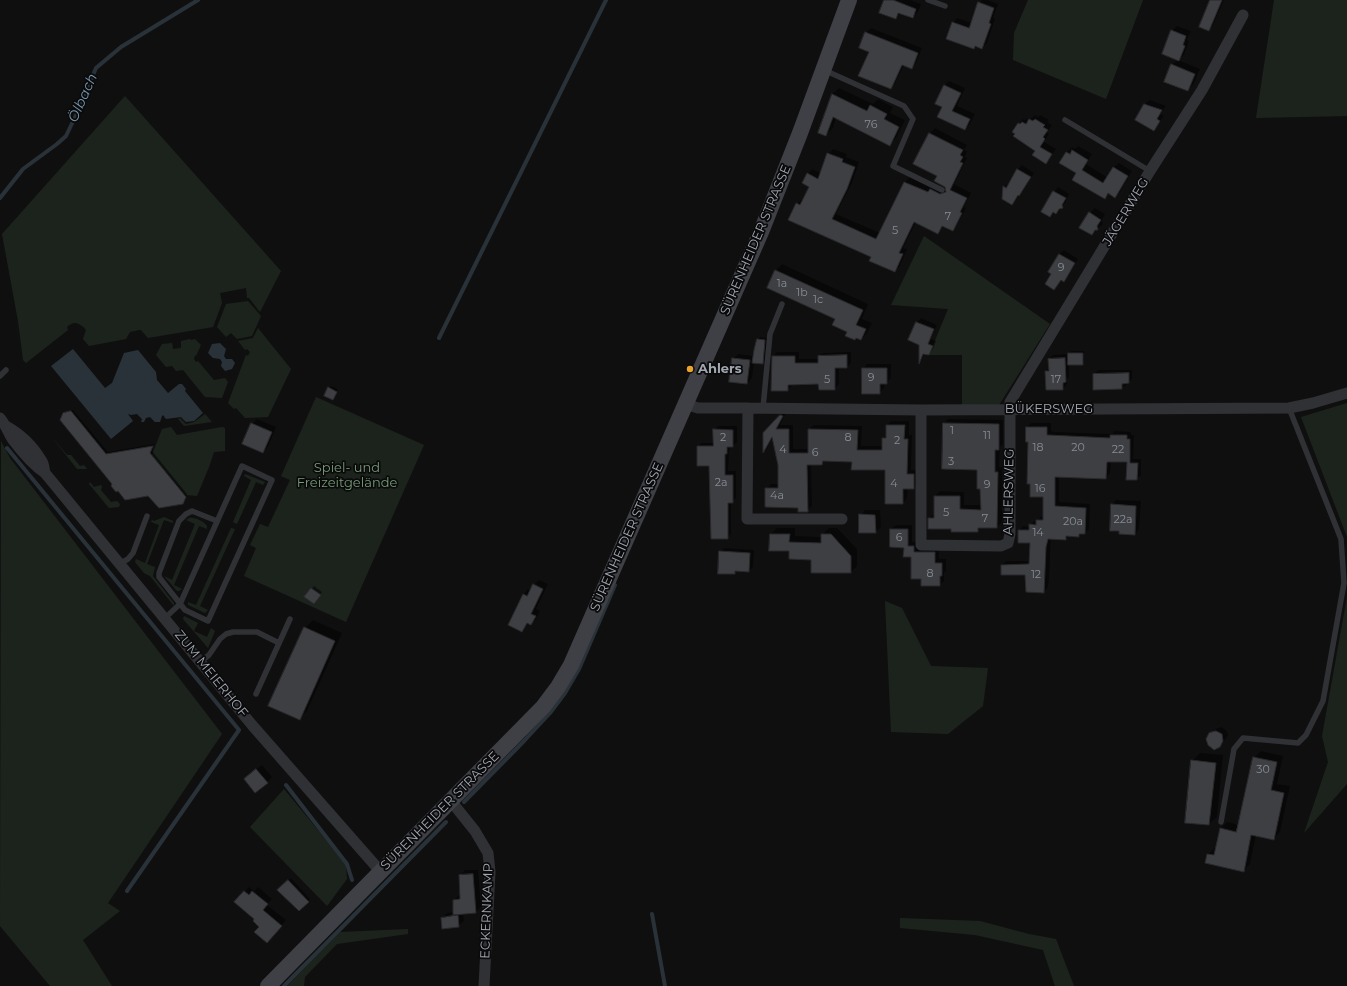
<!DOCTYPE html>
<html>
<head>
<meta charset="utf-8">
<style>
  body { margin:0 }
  canvas { display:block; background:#0f0f10 }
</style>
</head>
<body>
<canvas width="1347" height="986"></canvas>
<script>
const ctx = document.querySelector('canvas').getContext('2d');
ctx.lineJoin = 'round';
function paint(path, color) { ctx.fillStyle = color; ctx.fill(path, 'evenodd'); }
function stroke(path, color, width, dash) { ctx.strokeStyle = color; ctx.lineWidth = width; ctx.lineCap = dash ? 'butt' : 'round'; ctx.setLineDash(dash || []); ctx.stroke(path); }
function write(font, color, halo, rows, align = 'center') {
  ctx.font = font + ' Montserrat,sans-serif'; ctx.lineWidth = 3.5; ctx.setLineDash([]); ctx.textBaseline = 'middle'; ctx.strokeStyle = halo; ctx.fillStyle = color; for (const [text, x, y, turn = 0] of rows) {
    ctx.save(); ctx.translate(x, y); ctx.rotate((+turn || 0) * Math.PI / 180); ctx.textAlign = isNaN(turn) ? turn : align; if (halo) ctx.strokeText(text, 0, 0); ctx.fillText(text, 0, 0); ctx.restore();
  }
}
paint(new Path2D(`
  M1028,0H1143L1106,99L1013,60L1014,33Z
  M1274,0H1347V116L1256,118Z
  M125,96L281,271L260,312L249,298H247L246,288L220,293L222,303L213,327L148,338L141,330H139L130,332L126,339L89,346L83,339L86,330C80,323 74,320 67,327L68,330L26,363L23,360L18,321L2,234Z
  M924,236L1050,324L999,405H962V355H929L948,309L891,305Z
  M248,301L261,316L252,336L237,339L231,333L226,337L217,327L226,304Z
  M258,328L291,369L268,417L245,418L236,408L234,409L228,403L246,355L248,356L250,352L247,349L245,350L238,341L253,338Z
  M190,339L191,340L195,339L201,345L196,356L195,355L194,359L196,362L198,361L214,380L225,378L228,382L222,398L205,397L183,370L176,371L172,366L166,367L156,355L162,344L172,343L173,349L181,348V341Z
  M316,397L424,445L346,622L244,576L256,548L250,545L260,524L268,527L290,480L281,476Z
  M1347,403V537L1301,417Z
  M205,414L212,422L184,426L178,419L180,418L186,424L194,422Z
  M171,427L177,435L222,427L225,428V451L214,452L209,467L197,496L186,495L152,455L162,429Z
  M51,436L67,455H71L80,466L84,465L87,469H77Z
  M1,441L10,458L222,734L108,903L120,911L83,940L112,986H50L0,926Z
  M245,474L265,482L263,485L256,482L237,524L233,522L251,480L244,476Z
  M90,482L94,487L101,485L102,487L101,490L111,502L117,501L120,504L119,507L109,508L89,484Z
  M164,517L173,521V523L164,520L147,564L155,567L153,576L174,603V606L150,576L144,573L135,562L136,559L145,563L159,525L151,522L152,520L154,521Z
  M189,518C195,517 203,521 207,526V529L199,526L174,585L182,589L179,591H177L164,576L172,580L195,524L186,520Z
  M231,528L235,529L200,606L208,610L205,613L188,605V602L196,605Z
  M1347,597V784L1304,833L1328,762L1322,736Z
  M885,601L902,608L931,666L988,668L983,706L948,734L891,732Z
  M184,616L198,623L194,631L207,637L211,628L215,631L208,648L183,619Z
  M284,789L346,864L347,879L327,906L250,827Z
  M900,918L980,921L1029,934L1056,939L1074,986H1055L1043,950L975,935L900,928Z
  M408,929V934L337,944L305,977L304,986H287L340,932Z`), '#1c231c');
paint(new Path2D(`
  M220,343L226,349L224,356L226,359H232L235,363L232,369L225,371L221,366L222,362L220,359L213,358L208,353L212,344Z
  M73,349L105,388L112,383L124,353L138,350L156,372L157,380L168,393L179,384H182L186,389L185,391L203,413L194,421L186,422L181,417L166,419L163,415L162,416L160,422H155L150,417L146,418L144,422H141L142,419L137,414L131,415L128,414L133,421L111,439L51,366Z`), '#293238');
paint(new Path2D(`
  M885,0H910L921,4L918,12L913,17L901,12L895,18Z
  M982,0H988L998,4L993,18L995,19L987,43L982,47L976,45L974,48L953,23L957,18L972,23L979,3Z
  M1212,0H1224L1213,25L1209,30Z
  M1177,26L1191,31L1187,40L1189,41L1184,55L1178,60L1200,69L1193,85L1188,90L1172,65L1178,59L1172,31Z
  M871,28L922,48L916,63L911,68L904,65L895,83L890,88L870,51L866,33Z
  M949,81L965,88L957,106L975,114L970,124L965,129L943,106L944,86Z
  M839,88L873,104L878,99L893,107L890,113L905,120L896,138L890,144L836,118L833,128L826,135L832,94Z
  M1150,100L1166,106L1160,114L1164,116L1153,130L1136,120L1145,104Z
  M1035,115L1038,117L1040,115L1049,120L1047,122L1052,125L1047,132L1049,134L1044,142L1056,149L1046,163L1036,150L1013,132L1023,119L1025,120L1027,118L1030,119Z
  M935,128L967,145L964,150L967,151L965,157L967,158L954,184L971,193L964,207L966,208L957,225L952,230L943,226L938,232L916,222L903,248L907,249L900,266L895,271L797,204L802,199H803L810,186L807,174L812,169L821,173L828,154L833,149L847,154L846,157L859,162L852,183L836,214L880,233L905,182L910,177L935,184L946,190V187L938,175L930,133Z
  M1078,146L1092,154L1086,164L1108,178L1114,167L1119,163L1132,171L1120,192L1115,197L1109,193L1104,197L1078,173L1060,163L1067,152L1072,147L1075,149Z
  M1022,165L1034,173L1023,191L1012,204L1004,187L1008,183L1009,184L1018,169Z
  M1058,187L1069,194L1066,200V202L1056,213L1054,212L1050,216L1054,192Z
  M1095,208L1105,214L1102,220L1103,224L1091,234L1090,213Z
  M1064,250L1078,259L1068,276L1063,281L1062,279L1054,289L1052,274L1059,254Z
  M782,264L868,304L862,319L872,323L867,333L861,339L848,331L836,318L768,288L776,270Z
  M921,318L937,325L931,339L936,341L933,349L929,354H925L920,362V344L909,340L917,322Z
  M760,337L767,338L765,361L763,363L754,362L752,378L747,383L733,359L738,354L754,356L758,339Z
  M1071,351H1084V362L1082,364H1069V377L1067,380V384L1063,389L1046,371L1049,368V359L1053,355L1069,354Z
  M777,352H799V359H819V357L823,353L851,352V363L847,367H839V384L835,389L819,383L791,384L792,386L787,390L773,357Z
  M867,364H891V378L886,383H884V388L879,393L863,369Z
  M1098,370H1132V379L1129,382H1126V385L1122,388L1094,389V374Z
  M331,386L338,389L333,398L329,388Z
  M73,410L108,452L154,444L152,451L187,494L185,501L182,503L149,495L113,484L64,413L66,411Z
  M785,411H787L780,425H793V449H809V429L814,425L862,426L861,446H883V439L887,435V425L891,421H909V435H912L911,470H918V483L914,488H908L907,498L903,503L886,469L853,461L826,460L822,464H811L812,506L807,511L799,507L766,489L771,484H780L779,465L773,437L767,448L764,451V433Z
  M257,419L276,427L268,447L263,452L252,424Z
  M948,419L1003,420V444L1000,447L999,467H1002V522L997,527H982L977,531L952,528H929V518L935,513V496L940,491L964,492V505H981L978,469L944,424Z
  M1031,423H1051V431L1053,432L1112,434L1115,431L1131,432V435H1134L1133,459H1141V475L1136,479L1128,462L1111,461L1110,473L1106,478L1059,476V502L1090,504L1089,529L1085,533H1081L1078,536H1069L1066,539L1051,538L1049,580L1048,587L1044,592L1026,574L1002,565L1006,561H1030L1031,542L1019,531L1023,526L1030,527L1034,521H1037L1042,516H1044V496L1029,441L1027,427Z
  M718,426H737V442L733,446H730V449L729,451L728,471H736V498L731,502V534L727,538L710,465L698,446L702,443H714V430Z
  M1116,500L1141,501L1139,529L1135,534L1112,504Z
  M865,510H880L881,527L876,532L860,515Z
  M896,525H912V542H918L939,548V559H946V571L944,573V581L939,585L922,578L912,556L891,529Z
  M777,528H795V536L822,537V535L829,528H837L857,549V566L851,572H812V559L771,534Z
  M724,548L754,550L753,567L749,571H737L735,573L720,552Z
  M539,580L548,584L536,609L540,611L536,619L531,624L529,622L522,631L509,624L524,594L528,589L531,591L534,585Z
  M314,586L322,592L316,601L305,596Z
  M313,620L342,633L307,711L299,719L305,628Z
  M1221,727L1226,730L1228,735L1225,740L1220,746L1210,734L1216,729Z
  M1261,751L1283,756L1277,784L1290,786L1280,832L1273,839L1256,835L1250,864L1244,870L1208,854L1215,848H1216L1220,829L1227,822L1239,825L1254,758Z
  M1200,753L1223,755L1217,817L1209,824L1192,761Z
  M262,765L272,777L267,782L250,774Z
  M465,870H478L481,907L476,912L463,913L464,921L458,926L442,918L447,913L454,912V900L459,895H460V875Z
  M291,878L310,899L299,910L279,890Z
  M249,887L254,891L258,887L272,899L267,905L286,920L272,937L261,926L255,919L244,892Z`), '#0007');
stroke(new Path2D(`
  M0,198L23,169L57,144L66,136L77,113L96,68L121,47L198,0
  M439,338L606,0
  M7,448L239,730L127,891
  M286,785L347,864L352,880
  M464,802L524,741L550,713L565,693L579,669L615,585
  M652,914L665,986
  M284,986L446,822`), '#293238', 4);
const building = new Path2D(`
  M884,0H893L916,9L913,18L898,13L896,19L879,13Z
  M1210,0H1222L1209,31L1199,27Z
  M978,2L994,8L989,23L991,24L982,49L975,46L974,49L946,39L952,22L969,28Z
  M1171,30L1186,36L1183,45L1185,46L1179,61L1162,54Z
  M865,32L918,53L912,69L902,65L891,89L858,76L869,52L859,48Z
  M1171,64L1195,74L1188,91L1164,82Z
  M944,85L961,93L952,111L970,119L965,130L937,117L942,107L935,104Z
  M832,94L867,111L870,105L887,114L884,119L899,127L890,146L833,117L826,136L818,133Z
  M1144,104L1162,110L1157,119L1160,121L1154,131L1135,120Z
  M1029,119L1033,121L1035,119L1045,125L1043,127L1048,130L1043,137L1045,139L1040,147L1052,154L1046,164L1032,155L1035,151L1013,136L1015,134L1012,132L1018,123L1020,124L1022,122L1026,124Z
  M929,133L963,150L960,155L963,157L960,162L963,163L950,190L967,198L960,212L962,213L953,231L942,226L938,234L914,222L899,253L903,254L895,272L869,261L871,257L788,220L796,203L800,205L809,187L802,183L807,173L818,179L827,153L843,159L842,162L855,167L847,189L832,219L876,239L904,182L928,192L930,189L940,194L946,192L945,187L934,181L937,176L913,164Z
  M1072,150L1088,160L1082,170L1103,183L1113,167L1128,176L1115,198L1108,193L1105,199L1072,180L1076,173L1059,163L1066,152L1070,154Z
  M1017,169L1031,177L1019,196L1018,195L1012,205L1002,199L1003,186L1006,188Z
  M1053,191L1066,198L1062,205L1063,208L1059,209L1056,214L1053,212L1050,217L1041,212Z
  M1089,212L1101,220L1097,226L1098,230H1095L1092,235L1079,228Z
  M1059,254L1075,263L1064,282L1061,280L1054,290L1045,284L1051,274L1048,272Z
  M775,270L863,310L856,325L866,329L861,340L856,338L855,340L845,336L847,332L832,325L835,319L767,288Z
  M916,322L934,329L928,344L933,346L929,355L923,354L919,364V345L908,340Z
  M757,339L765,340L763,364L752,363L754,350Z
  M1068,353H1083V365H1068Z
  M847,355V368H835V390H819L818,384L788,385V391H771L772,356H795V363H818V356Z
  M732,358L750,360L747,384L729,382Z
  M1065,358L1066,382L1063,383V390H1046L1045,371H1049L1048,359Z
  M862,368H887V384H880V394H862Z
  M1129,373V383L1122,384V389L1093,390V374Z
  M328,387L337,392L333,400L324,396Z
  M71,411L106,454L153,446L150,453L186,497L183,504L159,508L148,496L125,500L118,491L116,492L111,486L112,484L60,420L63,413Z
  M780,415L783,416L776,429H789V453H808V429L858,430L857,450H882V438H886V425H905L904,439H908L907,474H914V489H903V504H885V470H851L852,462L823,461L822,465H807L808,512H798V508L765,507V488H778V465L772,437L763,453V433Z
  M251,423L272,432L263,453L242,444Z
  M943,423L999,424V450H995V472H998L997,528H978V532H951V529H928V518H934V496H960V509L981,510L980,489H977V470L942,469Z
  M1026,427H1047V435H1048L1110,438V435H1127V439H1130V463H1138L1137,480H1126L1127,462H1107L1106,479L1055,477V506L1086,508L1085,534H1079V537L1066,536V540L1048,539L1046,547L1044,593L1026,592L1025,575H1001V565L1029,564L1030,543H1018V530H1029V524L1036,525V520H1043V497H1030V484H1027L1028,442H1026Z
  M713,429L733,430V447H727V454H725V475H733V503H728V539H711L709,466H697V446H713Z
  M1111,504L1136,506L1135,535L1119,534V531H1110Z
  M859,514L875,515L876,533H859Z
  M890,529H908V546H914V552H935V563H942V576H940V586H921V579H911V557H903L904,548L890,547Z
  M770,534H790L789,542L821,543V534H831L851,556V573H811V560L789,559V551H769Z
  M719,551L750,553L749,572L735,571V574H718Z
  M533,584L543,589L531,614L536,616L531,625L527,623L522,632L508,625L523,594L527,596Z
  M311,588L321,595L314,604L304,597Z
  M304,627L335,641L300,720L268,706Z
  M1216,731L1222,734L1223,741L1220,747L1214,750L1208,745L1206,739L1209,733Z
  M1253,757L1277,762L1271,790L1284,793L1274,840L1251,835L1244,872L1205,863L1207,854L1214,855L1220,828L1236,832Z
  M1191,760L1216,763L1209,825L1185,823Z
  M256,769L268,783L255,793L244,779Z
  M473,874L476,913L453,915V900L460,899L459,875Z
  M288,880L309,902L299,911L277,890Z
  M244,891L249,895L252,891L268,904L263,910L282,926L267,943L254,932L259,927L253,921L254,919L234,902Z
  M458,915L459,927L442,929L441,918Z`);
paint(building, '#3e3f43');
stroke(building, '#29292c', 1);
stroke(new Path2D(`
  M928,0L945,6
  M824,70L904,106L913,119L893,166L942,190
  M1065,120L1150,171
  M0,376L6,370
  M763,408L770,334L782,304
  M121,563L128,559L133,553L147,516
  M165,618L180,604L242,466L272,480L208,621L185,610L159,577V573L179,521L186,514L192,511L217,521
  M200,662L209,655L220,639L226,634L233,632H257L279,643
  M256,694L290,619
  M1221,822L1234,749L1243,738L1298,743L1306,735L1323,701L1344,583L1341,539L1289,408`), '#303135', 5.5);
stroke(new Path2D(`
  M685,404L698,408H748L921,410L1289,408L1313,403L1347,393
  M748,408L747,519H842
  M921,410V545L1001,546L1008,543L1010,534V402L1150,171L1202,90L1243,15
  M0,418C6,425 8,433 13,440C22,452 33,465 45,473L252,725L381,872
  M6,426C20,434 33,446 41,460C44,463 44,469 45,473
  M451,801L475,831L488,853L490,872L484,986`), '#303135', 11);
stroke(new Path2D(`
  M268,986L543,707L558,687L571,665L761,232L800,133L849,0`), '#3e4045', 16);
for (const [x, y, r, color] of [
  [690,369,4,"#e9a32f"]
]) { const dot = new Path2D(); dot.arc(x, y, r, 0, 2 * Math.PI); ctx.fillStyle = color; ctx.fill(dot); stroke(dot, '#0a0a0b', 1.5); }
write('11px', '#888c96', null, [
  ["76",871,125],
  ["7",948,217],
  ["5",895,231],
  ["9",1061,268],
  ["1a",782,284],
  ["1b",802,293],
  ["1c",818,300],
  ["9",871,378],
  ["5",827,380],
  ["17",1056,380],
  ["1",952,431],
  ["11",987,436],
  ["2",723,438],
  ["8",848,438],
  ["2",897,441],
  ["18",1038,448],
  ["20",1078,448],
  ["4",783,450],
  ["22",1118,450],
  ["6",815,453],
  ["3",951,462],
  ["2a",721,483],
  ["4",894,484],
  ["9",987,485],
  ["16",1040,489],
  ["4a",777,496],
  ["5",946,513],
  ["7",985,519],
  ["22a",1123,520],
  ["20a",1073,522],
  ["14",1038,533],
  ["6",899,538],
  ["8",930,574],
  ["12",1036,575],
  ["30",1263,770]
]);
write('13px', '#a1a6b1', '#0a0a0b', [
  ["JÄGERWEG",1126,212,-59],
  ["SÜRENHEIDER STRASSE",756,240,-67],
  ["BÜKERSWEG",1049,409],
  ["AHLERSWEG",1009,492,-89],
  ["SÜRENHEIDER STRASSE",627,537,-66],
  ["ZUM MEIERHOF",211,674,51],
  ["SÜRENHEIDER STRASSE",440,811,-45],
  ["ECKERNKAMP",487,911,-88]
]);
write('bold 13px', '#a1a6b1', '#0a0a0b', [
  ["Ahlers",698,369]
], 'left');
write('13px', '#789b79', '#0a0a0b', [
  ["Spiel- und",347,468],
  ["Freizeitgelände",347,483]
]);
write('italic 14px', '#7895ab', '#0a0a0b', [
  ["Ölbach",83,98,-66]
]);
</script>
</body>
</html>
